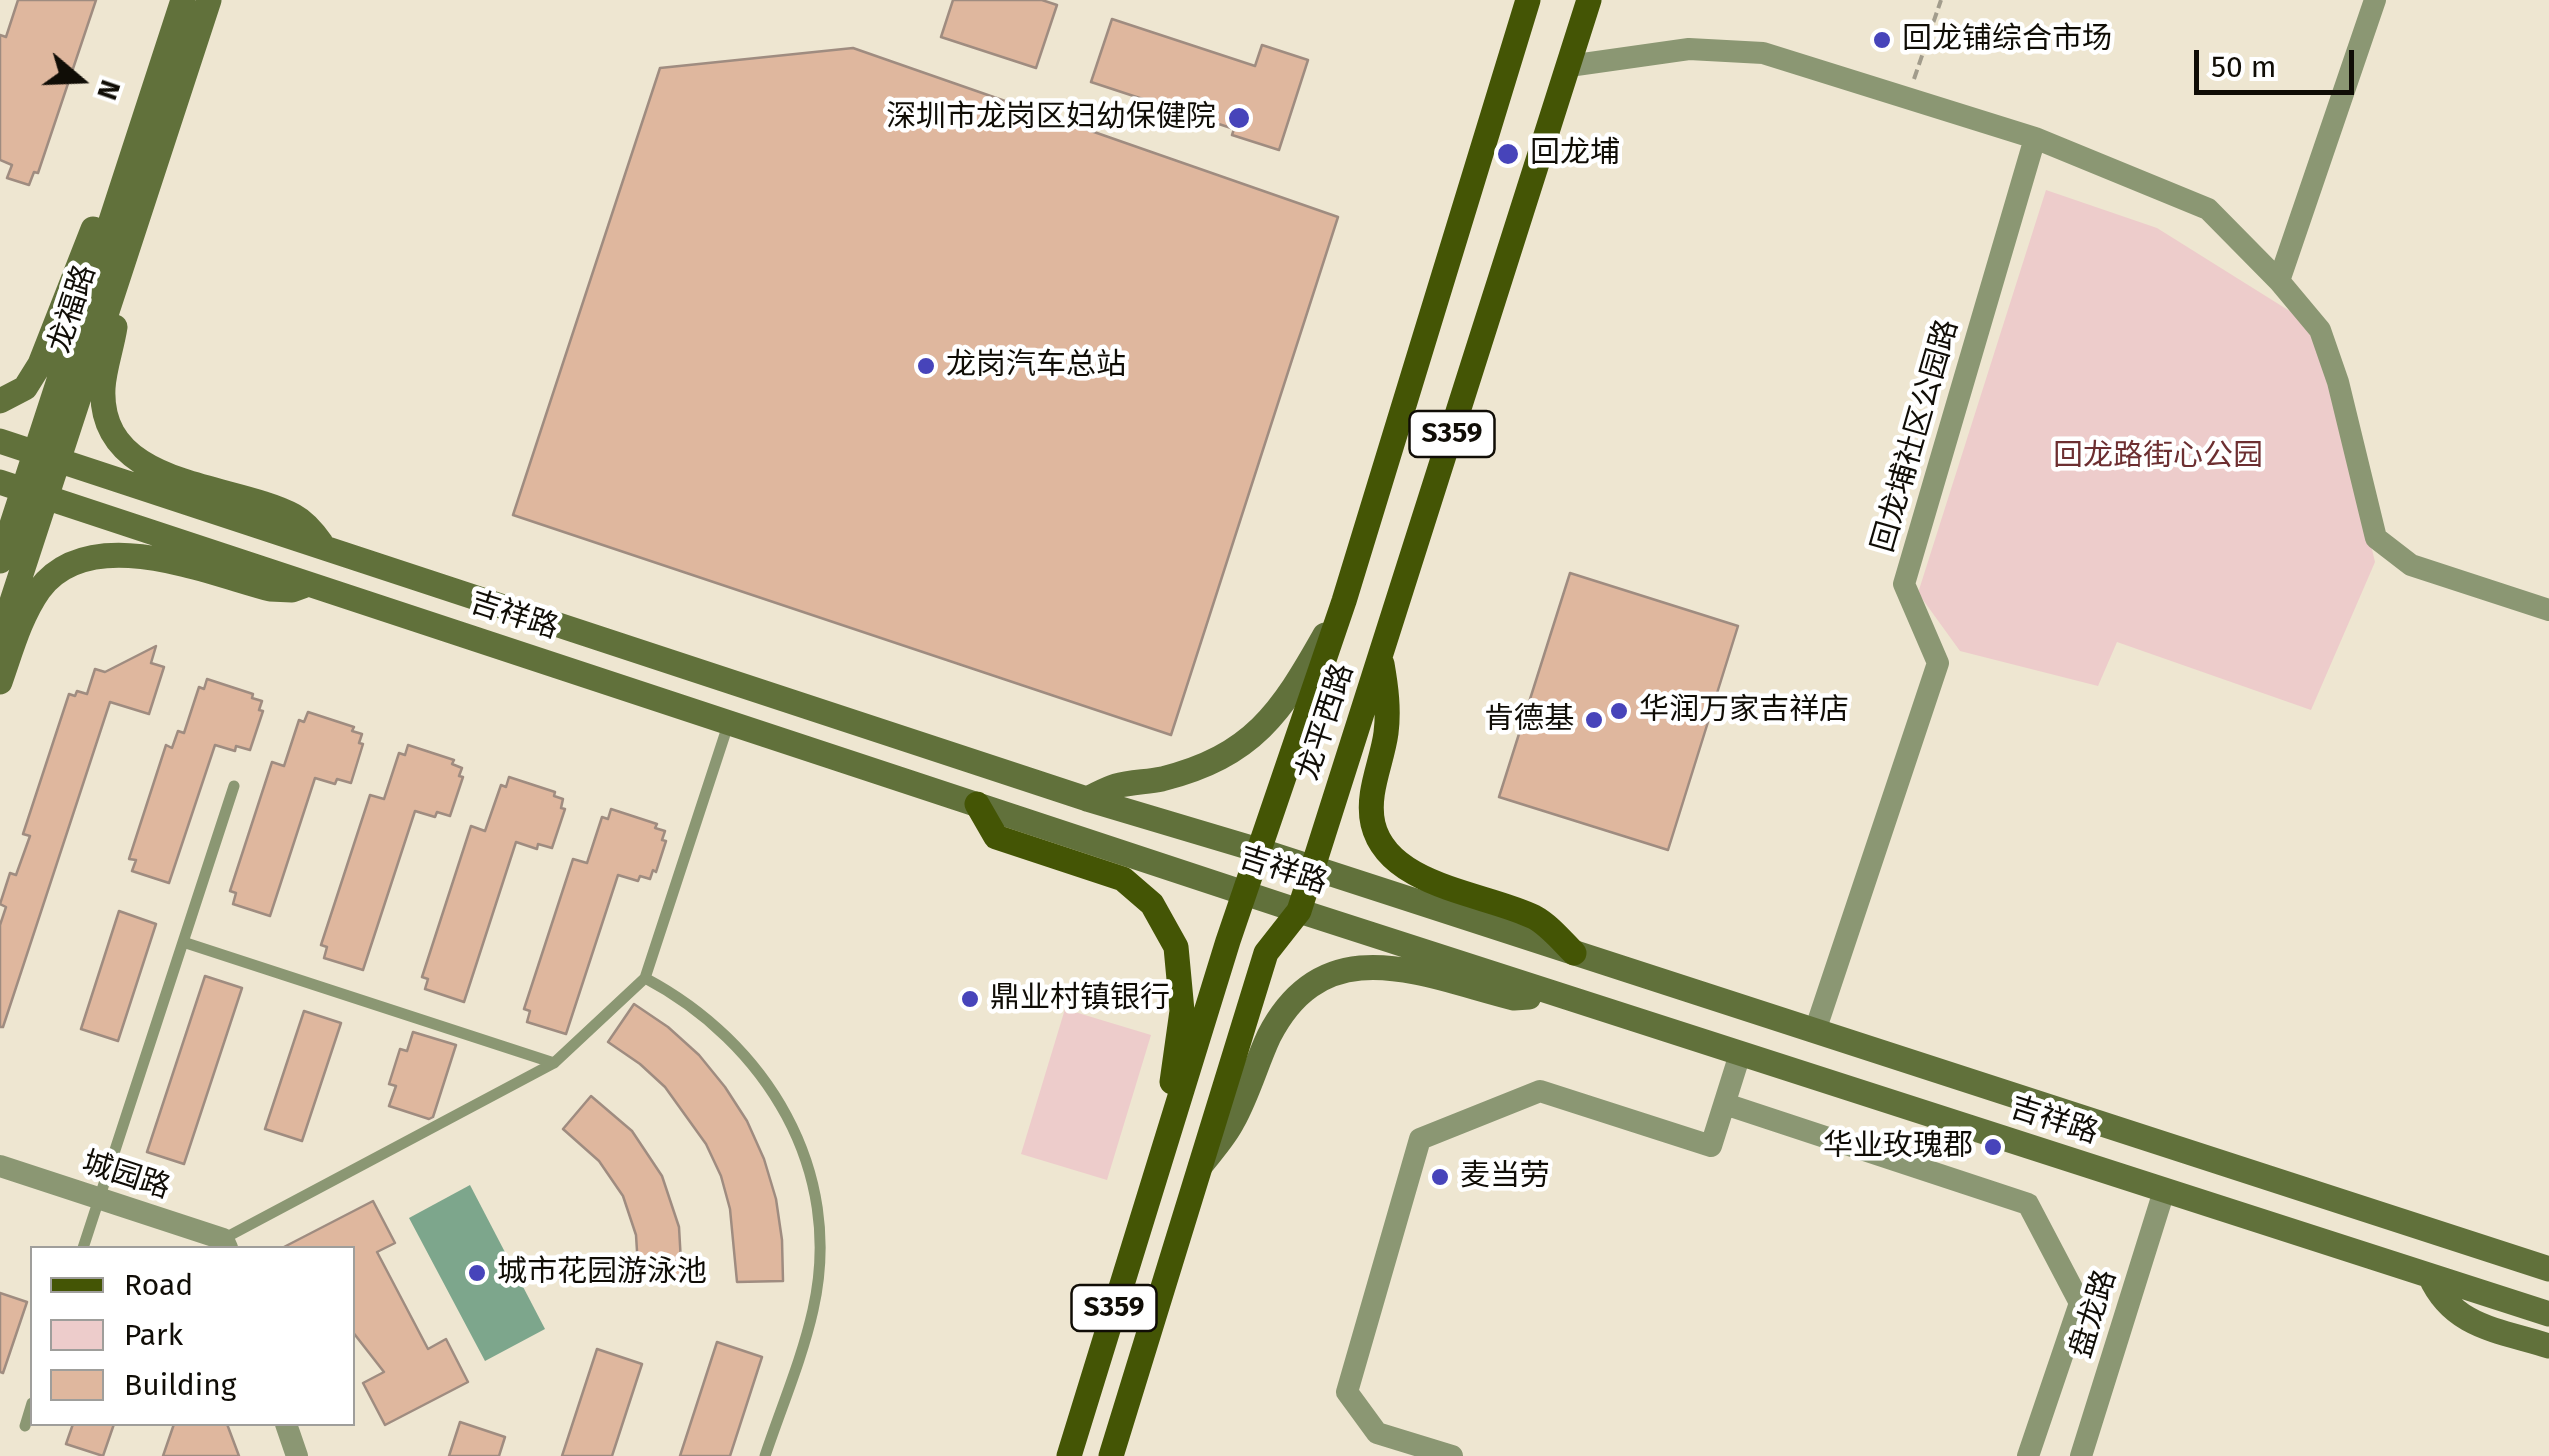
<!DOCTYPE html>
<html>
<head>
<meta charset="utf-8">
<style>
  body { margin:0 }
  #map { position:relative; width:2549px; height:1456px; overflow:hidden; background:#eee6d1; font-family:"Fira Sans",sans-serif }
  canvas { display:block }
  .legend { position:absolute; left:30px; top:1246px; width:325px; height:180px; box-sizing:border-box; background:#fff; border:2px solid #9f9e9b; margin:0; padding:12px 18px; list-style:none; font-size:30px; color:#100d06 }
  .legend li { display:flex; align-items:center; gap:20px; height:50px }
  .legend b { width:50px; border:2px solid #9f9e9b }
  .north { position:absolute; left:30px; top:30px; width:100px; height:100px; -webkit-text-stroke:8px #fff; paint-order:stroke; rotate:109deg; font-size:28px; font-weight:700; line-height:40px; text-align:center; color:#100d06 }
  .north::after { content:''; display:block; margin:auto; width:35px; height:45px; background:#100d06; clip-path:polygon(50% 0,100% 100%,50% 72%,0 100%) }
  .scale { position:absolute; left:2194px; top:50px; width:160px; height:45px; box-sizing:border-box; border:5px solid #100d06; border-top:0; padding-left:12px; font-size:30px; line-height:35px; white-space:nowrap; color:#100d06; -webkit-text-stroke:8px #fff; paint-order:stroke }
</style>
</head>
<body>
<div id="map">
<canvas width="2549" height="1456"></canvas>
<ul class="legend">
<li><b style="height:12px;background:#445505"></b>Road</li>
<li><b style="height:28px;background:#edcccb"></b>Park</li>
<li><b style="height:28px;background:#dfb79e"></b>Building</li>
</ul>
<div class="north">N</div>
<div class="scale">50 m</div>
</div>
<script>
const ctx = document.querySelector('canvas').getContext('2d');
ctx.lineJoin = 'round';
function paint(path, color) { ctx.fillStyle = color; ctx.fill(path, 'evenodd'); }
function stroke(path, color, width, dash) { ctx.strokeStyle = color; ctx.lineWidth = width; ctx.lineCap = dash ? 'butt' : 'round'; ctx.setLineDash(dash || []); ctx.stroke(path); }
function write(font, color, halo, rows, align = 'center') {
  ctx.font = font + ' "Fira Sans","Noto Sans SC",sans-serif'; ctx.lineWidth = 9; ctx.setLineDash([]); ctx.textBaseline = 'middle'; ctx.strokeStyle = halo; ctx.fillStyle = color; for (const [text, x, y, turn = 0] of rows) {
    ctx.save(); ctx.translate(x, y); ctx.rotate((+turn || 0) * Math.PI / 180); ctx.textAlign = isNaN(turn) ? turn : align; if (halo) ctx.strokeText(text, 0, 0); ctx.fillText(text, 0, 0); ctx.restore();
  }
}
paint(new Path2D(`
  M2046,190L2157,228L2320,330L2375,562L2311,710L2117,642L2098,686L1960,651L1918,593Z
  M1065,1009L1151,1035L1107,1180L1021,1154Z`), '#edcccb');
paint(new Path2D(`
  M470,1185L545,1329L485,1361L409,1218Z`), '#7da68c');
const building = new Path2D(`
  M18,0H96L38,173L34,172L29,185L7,178L12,165L0,160V35L6,37Z
  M953,0H1042L1057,5L1036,68L941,37Z
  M1112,19L1255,66L1262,45L1308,60L1279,150L1232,135L1234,129L1091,82Z
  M853,48L1338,217L1171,735L513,515L660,68Z
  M1570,573L1738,626L1668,850L1499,797Z
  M156,646L151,663L164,667L149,714L110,702L3,1027H0V925L6,907L0,904L10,873L16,875L30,836L23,834L69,694L75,696L77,691L87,694L95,669L105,672Z
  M207,679L253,694L252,698L262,701L259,710L263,711L250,750L236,746L235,751L215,745L169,883L132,871L136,860L129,859L166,745L172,748L178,731L184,733L199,687L204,689Z
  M308,712L354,727L352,731L362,734L359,743L363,744L351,783L337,779L335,784L315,778L270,916L233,904L236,893L230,891L272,762L284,766L299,720L304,722Z
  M408,745L454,760L452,764L462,768L459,776L463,777L450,816L437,812L435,817L415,811L363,970L324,958L327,947L321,945L370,795L384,799L399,753L405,755Z
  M509,777L555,792L554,796L563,799L561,808L565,809L552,848L538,844L537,849L516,842L464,1002L425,989L428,979L422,977L471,826L485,831L501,785L506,787Z
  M611,809L657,824L655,828L665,831L662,840L666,841L656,872L653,870L650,879L640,876L638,881L618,875L566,1034L527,1022L530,1011L524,1009L573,859L587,863L602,817L608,819Z
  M119,911L156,924L118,1041L81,1029Z
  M205,976L242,988L184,1164L147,1152Z
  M634,1004L668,1027L699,1055L725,1087L747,1121L764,1159L776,1199L782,1240L783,1281L737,1282L730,1209L721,1176L706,1144L665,1087L640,1064L608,1042Z
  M304,1011L341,1023L302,1141L265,1129Z
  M413,1032L456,1045L433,1117L429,1119L389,1106L396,1086L389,1084L400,1049L407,1051Z
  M591,1096L632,1131L662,1176L679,1227L682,1280L639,1283L636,1235L623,1196L599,1161L563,1129Z
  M373,1201L395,1243L377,1252L428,1349L446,1339L468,1382L385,1425L363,1383L384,1372L352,1331V1248H282Z
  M0,1293L27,1302L3,1373L0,1372Z
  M717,1342L762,1357L730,1456H680Z
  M597,1349L642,1364L612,1456H562Z
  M460,1422L505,1437L499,1456H449Z
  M73,1424H114L103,1456L66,1444Z
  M174,1424H227L239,1456H163Z`);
paint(building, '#dfb79e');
stroke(building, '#9f8c80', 2.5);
stroke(new Path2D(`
  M1914,79L1941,0`), '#a29c8c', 4, [10, 5]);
stroke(new Path2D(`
  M729,722L645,978C766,1042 845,1170 813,1310C802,1359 781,1408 765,1456
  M183,942L554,1063
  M223,1239L554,1063L645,978
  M83,1248L234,786
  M25,1426L32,1403`), '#8b9773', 11);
stroke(new Path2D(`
  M1569,66L1689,49L1763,53L2035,138L2208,209L2279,281L2320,330L2338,382L2376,538L2411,565L2549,610
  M2279,281L2375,0
  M1815,1031L1938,663L1904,584L2035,138
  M1725,1104L2028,1204L2080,1303L2028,1456
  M0,1166L223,1239L227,1248
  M286,1424L297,1456
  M1452,1456L1377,1433L1347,1392L1420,1139L1540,1091L1711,1146L1740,1054
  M2081,1456L2164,1191`), '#8b9773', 22);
stroke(new Path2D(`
  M115,327C112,347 104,369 103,388C98,489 233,483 294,516C305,522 314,533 321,543
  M0,401L25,388L40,364L93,229
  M0,441L1087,799L1258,850L2549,1269
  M0,482L1299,911L2549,1314
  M0,561L183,0
  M0,638L209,0
  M0,682C11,651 20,617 39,590C89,522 205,572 270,589L292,590L303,586
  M1087,799C1096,795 1106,789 1116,786C1130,782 1147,782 1162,779C1253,756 1281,713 1325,635
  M1201,1165C1212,1151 1225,1137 1233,1121C1248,1094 1256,1064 1269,1036C1325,927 1422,975 1514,998L1529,997
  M2430,1276C2453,1328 2499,1330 2549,1346`), '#61713b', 25);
stroke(new Path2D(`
  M1382,664C1386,687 1389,709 1386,733C1382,763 1366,793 1373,824C1388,887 1485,893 1534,917C1549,925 1562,941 1574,953
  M977,804L996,837L1123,879L1152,904L1176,947L1182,1011L1172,1082
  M1069,1456L1228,941L1344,601L1528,0
  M1111,1456L1266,953L1299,911L1589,0`), '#445505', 25);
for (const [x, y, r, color] of [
  [1882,40,10,"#4744ba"],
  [1239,118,12,"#4744ba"],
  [1508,154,12,"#4744ba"],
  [926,366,10,"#4744ba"],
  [1619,711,10,"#4744ba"],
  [1594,720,10,"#4744ba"],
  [970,999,10,"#4744ba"],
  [1993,1147,10,"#4744ba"],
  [1440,1177,10,"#4744ba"],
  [477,1273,10,"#4744ba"]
]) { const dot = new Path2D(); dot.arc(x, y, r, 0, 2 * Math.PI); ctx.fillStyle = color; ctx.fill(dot); stroke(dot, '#fff', 4); }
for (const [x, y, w] of [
  [1452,434,85],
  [1114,1308,85]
]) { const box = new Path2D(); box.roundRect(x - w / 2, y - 23, w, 46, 8); ctx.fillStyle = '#fff'; ctx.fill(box); stroke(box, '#100d06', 2.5); }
write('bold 28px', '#100d06', null, [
  ["S359",1452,434],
  ["S359",1114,1308]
]);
write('30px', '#100d06', '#fff', [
  ["回龙铺综合市场",1902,40],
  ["深圳市龙岗区妇幼保健院",1216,118,"right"],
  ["回龙埔",1530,154],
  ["龙岗汽车总站",946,366],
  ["华润万家吉祥店",1639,711],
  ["肯德基",1574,720,"right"],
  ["鼎业村镇银行",990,999],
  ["华业玫瑰郡",1973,1147,"right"],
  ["麦当劳",1460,1177],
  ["城市花园游泳池",497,1273]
], 'left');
write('30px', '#100d06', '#fff', [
  ["龙福路",73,309,-72],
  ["回龙埔社区公园路",1916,436,-74],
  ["吉祥路",514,616,18],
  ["龙平西路",1326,722,-72],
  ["吉祥路",1283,871,18],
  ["吉祥路",2054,1121,18],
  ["城园路",126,1176,18],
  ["盘龙路",2094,1314,-73]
]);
write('30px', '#6d2f31', '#fff', [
  ["回龙路街心公园",2158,457]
]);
</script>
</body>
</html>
